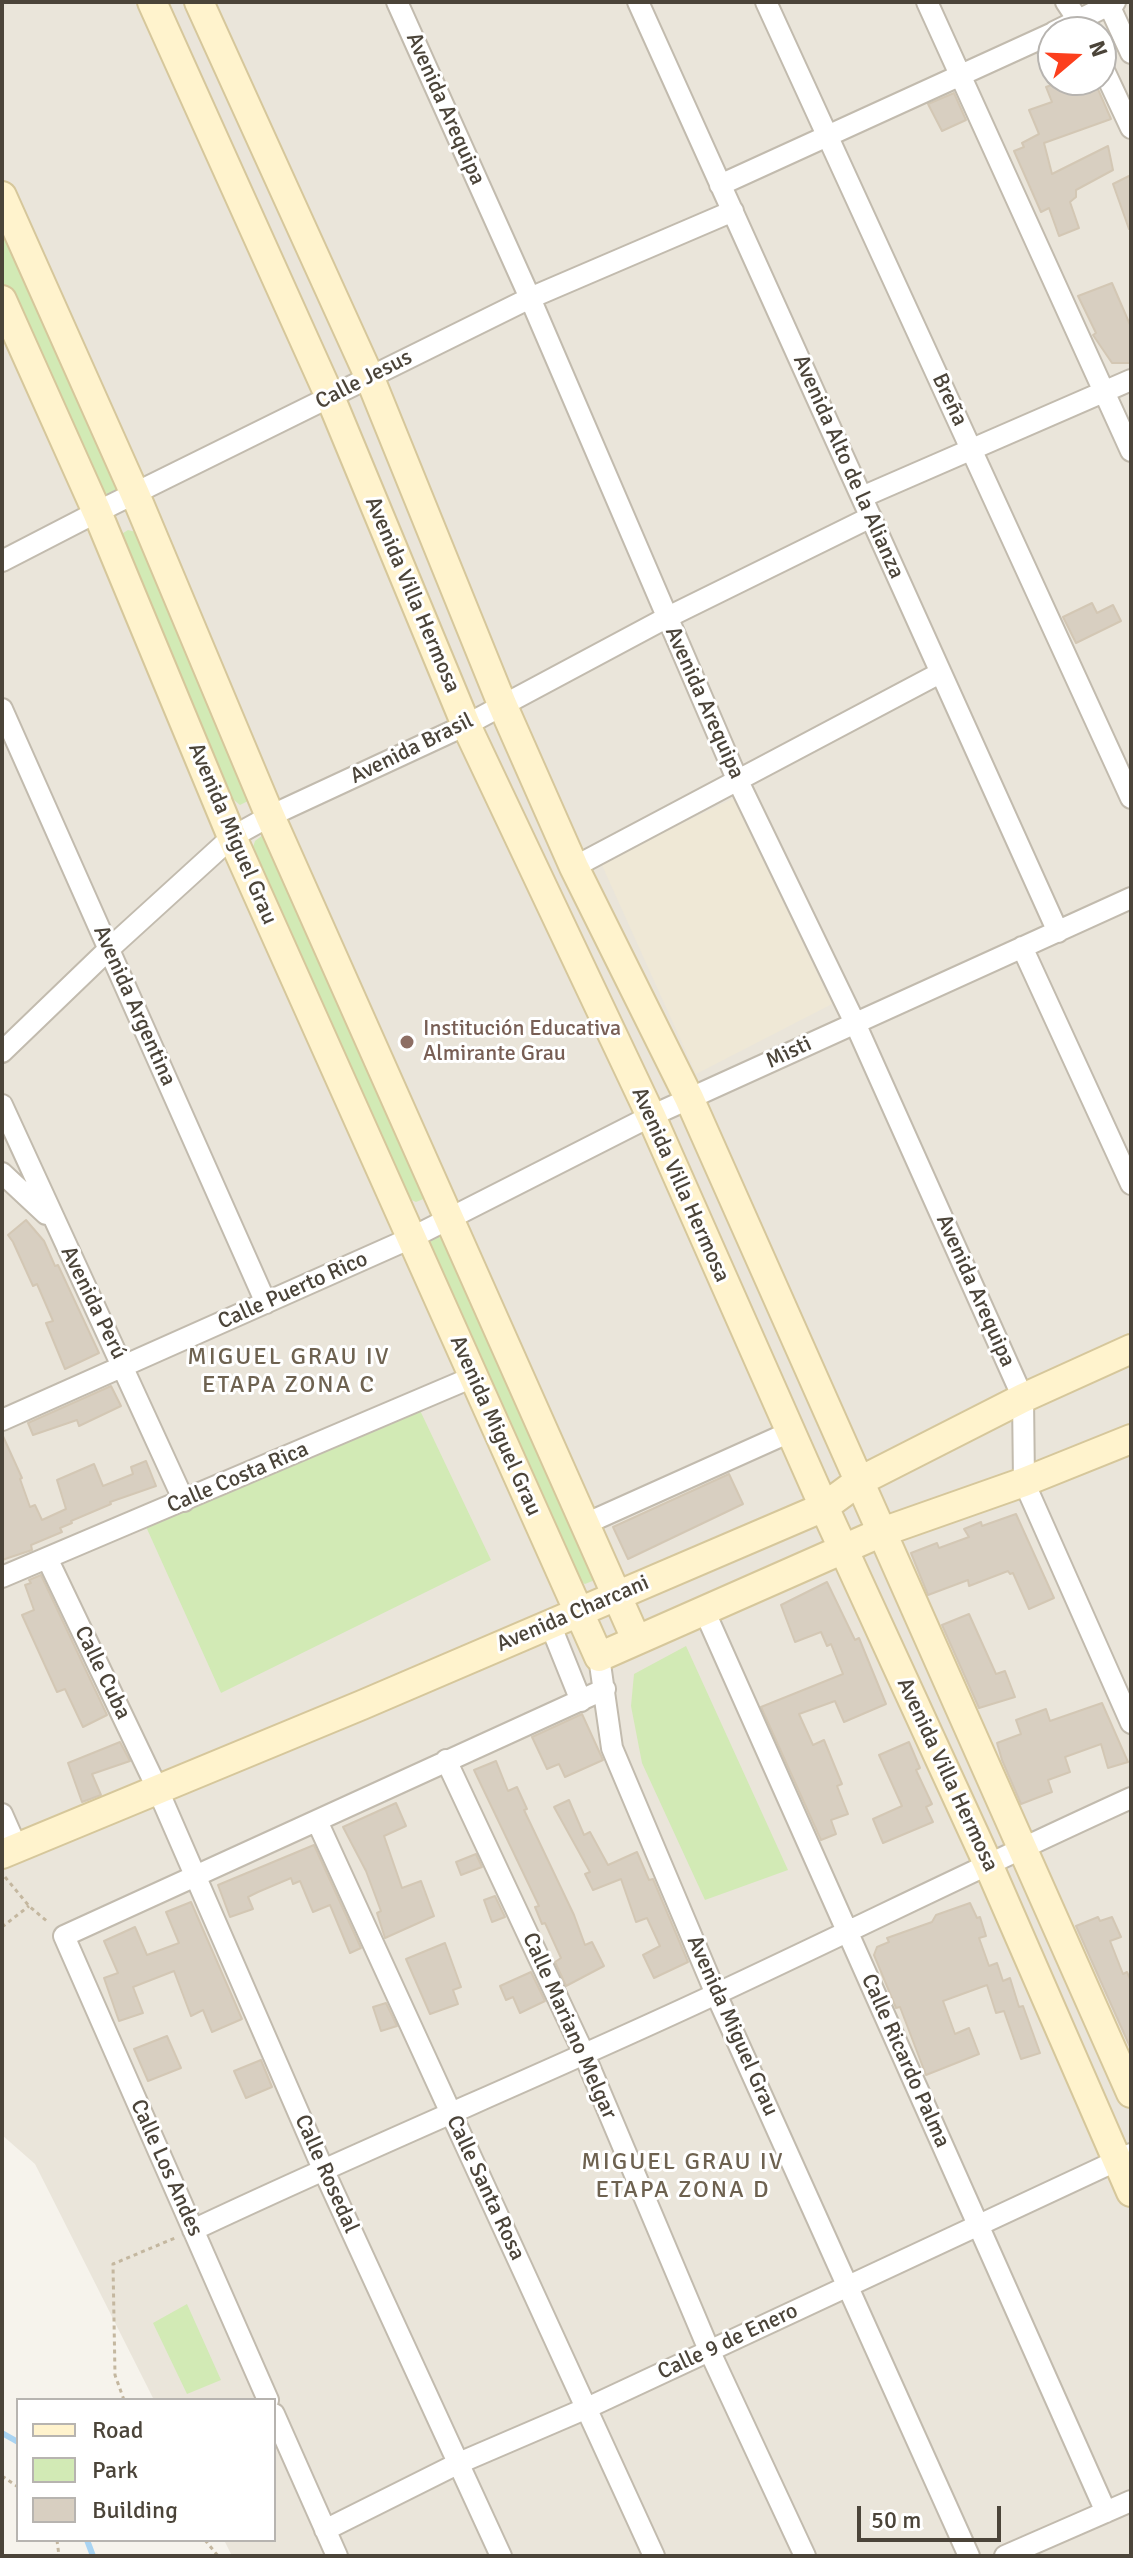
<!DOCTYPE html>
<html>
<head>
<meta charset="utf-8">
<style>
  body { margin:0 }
  #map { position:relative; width:1133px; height:2558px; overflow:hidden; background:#f6f3ec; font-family:Signika,sans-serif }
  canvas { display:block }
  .frame { position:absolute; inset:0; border:4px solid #4b4439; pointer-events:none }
  .legend { position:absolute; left:16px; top:2398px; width:260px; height:144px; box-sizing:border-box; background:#fff; border:2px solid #b7b4b0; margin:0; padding:10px 14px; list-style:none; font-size:24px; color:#4b4439 }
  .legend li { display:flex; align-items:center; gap:16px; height:40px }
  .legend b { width:40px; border:2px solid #b7b4b0 }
  .north { position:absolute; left:1037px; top:16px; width:80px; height:80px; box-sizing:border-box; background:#fff; border:2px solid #b7b4b0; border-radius:50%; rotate:71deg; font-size:22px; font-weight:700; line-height:32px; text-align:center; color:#4b4439 }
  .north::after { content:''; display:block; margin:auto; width:28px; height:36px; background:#fc3f1d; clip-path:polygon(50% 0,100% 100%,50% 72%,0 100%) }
  .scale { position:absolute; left:857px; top:2506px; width:144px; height:36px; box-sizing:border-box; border:4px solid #4b4439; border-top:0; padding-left:10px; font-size:24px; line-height:28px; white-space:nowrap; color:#4b4439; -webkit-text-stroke:6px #fff; paint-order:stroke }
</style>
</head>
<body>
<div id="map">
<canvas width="1133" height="2558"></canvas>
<div class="frame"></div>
<ul class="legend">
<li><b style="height:10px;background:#fff3cd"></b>Road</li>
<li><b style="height:22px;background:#d2eab5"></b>Park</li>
<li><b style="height:22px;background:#d8cfc1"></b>Building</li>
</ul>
<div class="north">N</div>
<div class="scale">50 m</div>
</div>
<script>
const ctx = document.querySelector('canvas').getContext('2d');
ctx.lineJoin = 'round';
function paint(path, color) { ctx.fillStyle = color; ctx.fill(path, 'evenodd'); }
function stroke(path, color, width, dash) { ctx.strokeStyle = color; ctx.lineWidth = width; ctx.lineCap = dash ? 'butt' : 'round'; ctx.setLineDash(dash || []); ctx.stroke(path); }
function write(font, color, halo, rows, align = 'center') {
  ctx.font = font + ' Signika,sans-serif'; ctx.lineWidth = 6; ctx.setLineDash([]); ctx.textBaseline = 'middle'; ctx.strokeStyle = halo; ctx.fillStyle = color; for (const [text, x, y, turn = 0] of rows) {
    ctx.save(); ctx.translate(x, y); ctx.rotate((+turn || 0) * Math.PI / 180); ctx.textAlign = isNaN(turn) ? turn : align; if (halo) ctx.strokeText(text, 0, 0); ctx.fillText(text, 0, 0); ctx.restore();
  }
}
paint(new Path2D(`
  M2,2H1131V2556H232L224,2540H274V2400H154L35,2164L2,2135ZM1053,32H1101V80H1053Z`), '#eae5da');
paint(new Path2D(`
  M734,798L832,1004L696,1074L601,863Z`), '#efe8d6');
paint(new Path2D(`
  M2,217L121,482L118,491L104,497L96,492L2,283Z
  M128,530L140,533L250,800L240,805L228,795L120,535Z
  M263,835L274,842L426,1198L416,1202L405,1197L251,853L255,841Z
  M440,1235L453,1243L595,1580L585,1584L574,1577L429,1252L431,1240Z
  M416,1402L491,1560L221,1693L143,1520Z
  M686,1646L788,1870L705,1900L642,1763L631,1706L634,1674Z
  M187,2304L221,2380L187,2394L153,2323Z`), '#d2eab5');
stroke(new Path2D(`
  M2,2433L18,2442
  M87,2540L93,2556`), '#a9d4f2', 6);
const building = new Path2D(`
  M1094,80L1111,119L1044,143L1052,174L1108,146L1113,170L1076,190V197L1070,202L1079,228L1059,236L1049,208L1041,212L1014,151L1024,147L1022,143L1039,134L1029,110L1052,102L1046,87L1062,81L1065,90Z
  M954,93L966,120L942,131L928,104Z
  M1131,175V228L1129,229L1113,184Z
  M1112,283L1131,327V363H1112L1093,335L1096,333L1078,296Z
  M1092,603L1097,613L1113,605L1121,621L1076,643L1063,617Z
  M26,1220L44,1241L55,1266L58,1265L99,1353L65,1369L46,1323L53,1321L37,1284L33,1286L13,1242L8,1235Z
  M111,1386L121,1406L79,1426L77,1420L33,1435L28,1423Z
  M2,1434L22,1478L20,1479L30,1507L35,1505L42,1520L66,1509L57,1480L94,1464L103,1486L133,1474L131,1467L146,1461L156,1486L110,1502L111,1504L71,1521L72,1523L60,1528L62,1532L31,1545L32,1550L2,1560Z
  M729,1474L743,1504L628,1559L613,1527Z
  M1016,1514L1054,1598L1029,1609L1013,1573L1010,1574L1008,1571L969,1586L968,1580L928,1595L911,1553L937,1543L939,1548L969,1537L964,1529L981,1522L982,1526Z
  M41,1575L107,1715L83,1727L65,1689L57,1692L22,1615L34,1610L25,1585L31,1583L29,1580Z
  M827,1582L855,1640L859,1638L886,1704L844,1722L835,1701L799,1714L813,1745L824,1740L842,1784L837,1786L848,1814L831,1820L836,1834L821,1840L761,1707L843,1674L831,1644L827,1646L821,1632L795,1642L781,1605Z
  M969,1614L996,1674L1005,1671L1015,1697L979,1708L942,1625Z
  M1102,1703L1128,1762L1108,1768L1101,1744L1065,1757L1070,1772L1048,1780L1052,1792L1021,1804L1002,1760L997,1743L1021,1734L1016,1720L1046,1709L1050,1721Z
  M582,1714L603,1760L565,1777L559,1764L547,1769L532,1737Z
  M120,1742L130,1761L92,1774L101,1795L82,1802L68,1763Z
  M909,1742L920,1768L916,1770L932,1804L926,1807L933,1822L883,1843L873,1819L902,1806L879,1755Z
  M496,1761L508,1791L517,1787L527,1809L524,1810L574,1915L585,1945L592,1942L604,1966L566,1986L555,1962L561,1958L545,1923L542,1924L535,1907L539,1906L474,1770Z
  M569,1800L584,1835L590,1832L608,1865L637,1852L649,1880L653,1879L688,1962L654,1978L643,1955L660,1946L647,1918L636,1922L621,1879L593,1890L585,1874L590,1872L554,1807Z
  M396,1803L406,1826L384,1836L402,1888L421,1881L434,1916L385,1938L377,1913L381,1911L366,1871L343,1827Z
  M314,1845L361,1948L350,1953L330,1905L313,1912L300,1881L293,1884L291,1878L258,1892L248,1897L253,1909L230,1917L218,1885Z
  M476,1854L482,1867L461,1875L456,1862Z
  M495,1896L505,1917L492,1922L484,1900Z
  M191,1902L242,2019L212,2032L203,2010L191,2016L174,1971L133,1987L143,2013L119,2021L104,1978L118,1973L104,1941L135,1927L147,1955L179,1943L166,1912Z
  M970,1903L977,1918L980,1917L986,1936L979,1938L989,1966L997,1963L1003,1981L1010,1978L1019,2007L1023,2006L1040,2053L1021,2059L1004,2011L996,2013L987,1985L943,2001L955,2034L969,2028L979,2054L926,2075L900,2007L896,2008L874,1955L877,1947L889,1942L887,1938L932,1922L936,1915Z
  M1098,1917L1100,1921L1112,1917L1121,1937L1110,1941L1123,1974L1127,1972L1131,1981V2049L1076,1926Z
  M445,1943L461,1987L453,1990L458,2004L430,2014L406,1959Z
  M531,1972L545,2001L520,2013L513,1997L506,2000L500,1986Z
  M386,2003L397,2026L381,2031L373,2007Z
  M167,2036L181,2068L148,2081L134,2049Z
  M261,2060L272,2087L246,2098L234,2071Z`);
paint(building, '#d8cfc1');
stroke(building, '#d3c7b4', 2);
const street = new Path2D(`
  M397,2L530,298L737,779L855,1023L1023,1398L1024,1482L1131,1723
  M638,2L1058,932
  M766,2L1131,798
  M927,2L1131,451
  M1066,2L1086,32
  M1109,5L1131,53
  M1054,32L1115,2
  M1101,64L1131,128
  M720,185L1053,33
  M862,497L1131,380
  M2,561L97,512L530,298L733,211
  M2,709L266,1303
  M574,867L940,673
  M1022,947L1131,1184
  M2,1052L109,949L232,837L270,816L466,725L666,618L871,517
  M2,1105L184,1501
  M2,1173L46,1214
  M2,1420L411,1238L651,1116L1131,898
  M585,1524L790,1432
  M47,1558L157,1788L323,2169L501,2556
  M2,1577L473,1377
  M704,1610L1106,2512
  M550,1624L581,1701
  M599,1657L612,1748L716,1994L969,2556
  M446,1760L584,2054L709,2350L805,2556
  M2,1814L17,1848
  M317,1821L654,2556
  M193,2230C366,2148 543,2075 716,1994C855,1929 992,1861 1131,1798
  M268,2400L64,1936L605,1689
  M274,2414L337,2556
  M325,2530L459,2463L587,2408L1131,2154
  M1005,2556L1131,2501`);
const secondary = new Path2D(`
  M152,2L330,397L466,725L651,1116L824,1507L988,1864L1131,2192
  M199,2L369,376L502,704L574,867L689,1098L1131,2093
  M2,196L135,494L270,816L636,1639
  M2,300L97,512L232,837L599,1657L882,1532L1024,1482L1131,1439
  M2,1854L362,1705L824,1507L858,1482L1023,1398L1131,1349`);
stroke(street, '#c2bbae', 24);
stroke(secondary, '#d6c79b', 32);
stroke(new Path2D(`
  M5,1877L29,1906L49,1923
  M2,1927L29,1906
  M124,2400L115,2375L113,2264L175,2238
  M2,2476L18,2487
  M57,2540L59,2556
  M205,2540L218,2556`), '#c4b79f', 3, [4, 4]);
stroke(street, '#fff', 20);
stroke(secondary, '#fff3cd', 28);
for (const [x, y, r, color] of [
  [407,1042,8,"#8d6e63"]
]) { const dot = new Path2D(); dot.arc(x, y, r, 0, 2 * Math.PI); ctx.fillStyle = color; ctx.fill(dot); stroke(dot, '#fff', 3); }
write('22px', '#4b4439', '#fff', [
  ["Avenida Arequipa",445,109,66],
  ["Calle Jesus",364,380,-27],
  ["Breña",949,400,65],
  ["Avenida Alto de la Alianza",848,467,66],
  ["Avenida Villa Hermosa",412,595,67],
  ["Avenida Arequipa",704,703,66],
  ["Avenida Brasil",412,749,-26],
  ["Avenida Miguel Grau",232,834,67],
  ["Avenida Argentina",134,1006,66],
  ["Misti",789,1053,-25],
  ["Avenida Villa Hermosa",680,1185,66],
  ["Calle Puerto Rico",293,1291,-24],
  ["Avenida Arequipa",975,1291,66],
  ["Avenida Perú",93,1303,64],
  ["Avenida Miguel Grau",495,1426,66],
  ["Calle Costa Rica",238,1478,-23],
  ["Avenida Charcani",573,1614,-23],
  ["Calle Cuba",102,1673,64],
  ["Avenida Villa Hermosa",947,1775,65],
  ["Calle Mariano Melgar",569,2026,66],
  ["Avenida Miguel Grau",732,2026,66],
  ["Calle Ricardo Palma",905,2061,66],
  ["Calle Los Andes",166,2168,66],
  ["Calle Rosedal",326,2174,66],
  ["Calle Santa Rosa",485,2188,65],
  ["Calle 9 de Enero",728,2342,-25]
]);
write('22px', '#785e54', '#fff', [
  ["Institución Educativa",423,1029],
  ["Almirante Grau",423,1054]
], 'left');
ctx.letterSpacing = '2px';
write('24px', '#6e6250', '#fff', [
  ["MIGUEL GRAU IV",289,1358],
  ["ETAPA ZONA C",289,1386],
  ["MIGUEL GRAU IV",683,2163],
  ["ETAPA ZONA D",683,2191]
]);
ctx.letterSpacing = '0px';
</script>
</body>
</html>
